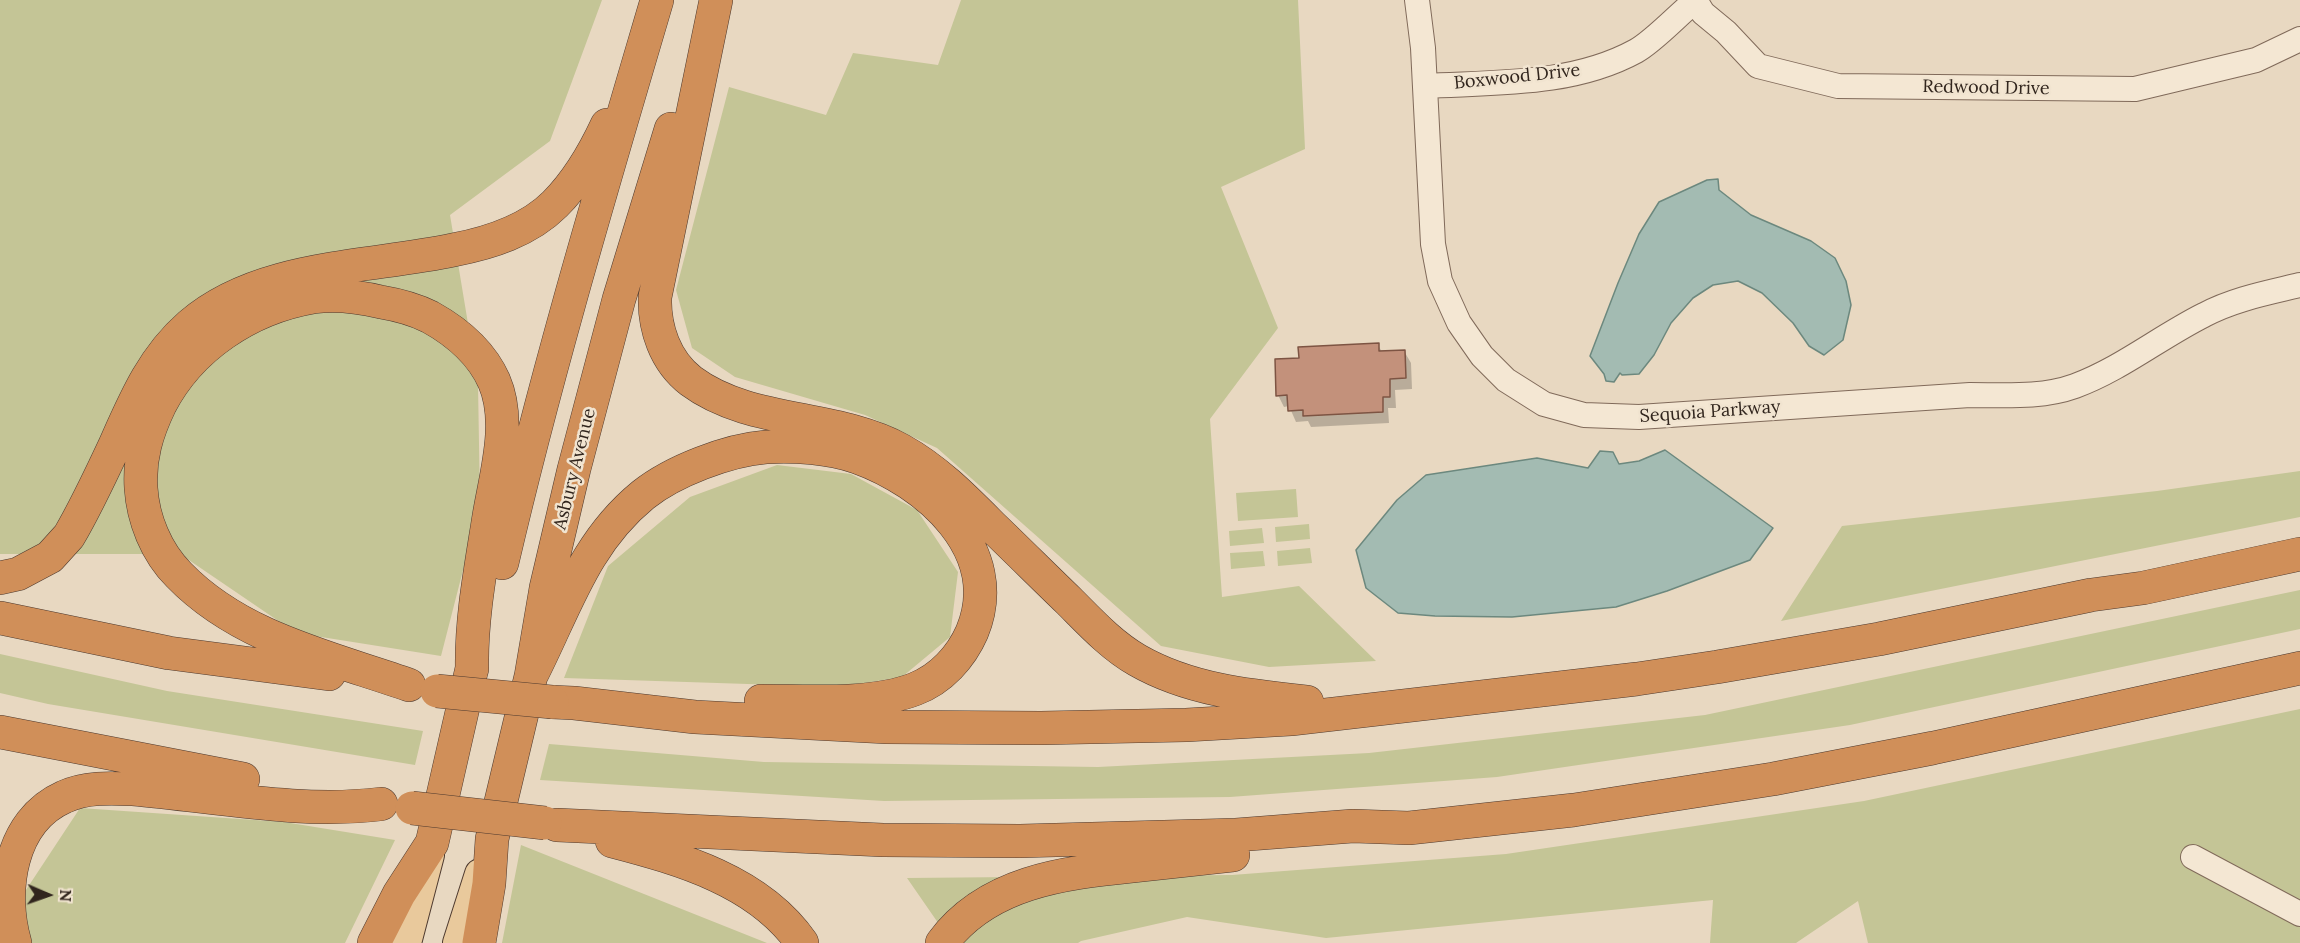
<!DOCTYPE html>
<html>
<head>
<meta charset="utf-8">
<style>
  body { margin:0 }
  #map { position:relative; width:2300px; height:943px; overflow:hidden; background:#e8d8c1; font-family:Lora,serif }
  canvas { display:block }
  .north { position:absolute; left:18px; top:865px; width:60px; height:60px; -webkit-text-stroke:4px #f1e4d0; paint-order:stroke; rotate:92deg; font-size:16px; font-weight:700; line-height:24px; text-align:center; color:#31251d }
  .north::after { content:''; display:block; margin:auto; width:21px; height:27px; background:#31251d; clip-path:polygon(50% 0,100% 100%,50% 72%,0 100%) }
</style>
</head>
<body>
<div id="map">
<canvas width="2300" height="943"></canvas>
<div class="north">N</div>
</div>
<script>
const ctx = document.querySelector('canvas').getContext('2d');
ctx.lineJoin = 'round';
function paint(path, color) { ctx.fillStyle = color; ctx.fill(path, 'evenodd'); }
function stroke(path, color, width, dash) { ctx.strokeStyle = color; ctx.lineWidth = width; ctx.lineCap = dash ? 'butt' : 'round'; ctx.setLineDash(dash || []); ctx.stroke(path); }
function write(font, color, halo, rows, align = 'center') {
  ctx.font = font + ' Lora,serif'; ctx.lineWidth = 5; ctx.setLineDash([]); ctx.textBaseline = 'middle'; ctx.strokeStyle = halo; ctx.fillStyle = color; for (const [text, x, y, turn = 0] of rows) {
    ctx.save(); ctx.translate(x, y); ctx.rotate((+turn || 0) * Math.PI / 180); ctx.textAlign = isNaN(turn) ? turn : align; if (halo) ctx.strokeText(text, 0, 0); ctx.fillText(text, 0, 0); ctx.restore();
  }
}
paint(new Path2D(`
  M0,0H602L550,141L450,215L478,384L480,504L441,656L296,633L180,554H0Z
  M961,0H1298L1305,149L1221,187L1278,328L1210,419L1222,597L1299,586L1376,661L1269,667L1161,646L937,448L865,415L735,377L692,348L676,290L729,87L826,115L853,53L938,65Z
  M777,465L851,474L917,510L958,572L950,637L902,677L840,687L564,678L608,566L690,497Z
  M2300,471V517L1781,621L1842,526L2157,491Z
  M1296,489L1298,517L1238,521L1236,493Z
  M1309,524L1310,539L1276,542L1275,527Z
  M1262,528L1264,543L1230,546L1229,531Z
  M1310,548L1312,563L1278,566L1277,551Z
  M1263,551L1265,566L1231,569L1230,553Z
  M2300,590V629L1850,725L1497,777L1230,797L884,801L540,780L549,744L764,762L1098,767L1369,753L1705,715Z
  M0,654L167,691L423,731L415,765L48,704L0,693Z
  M2300,709V943H1868L1858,901L1796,943H1710L1713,900L1326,938L1187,917L1081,941L1078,943H952L907,878L1232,875L1506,854L1864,801Z
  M80,808L284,822L395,840L345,943H0L20,899Z
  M521,845L767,943H502Z`), '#c4c596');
const water = new Path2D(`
  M1718,179L1719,190L1751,215L1811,241L1835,258L1846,281L1851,305L1843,340L1824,355L1809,346L1793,323L1762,293L1738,281L1713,285L1693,298L1671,323L1654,355L1639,374L1622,375L1620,373L1614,382L1606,381L1604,374L1590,356L1618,283L1639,234L1659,202L1707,180Z
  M1665,450L1773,528L1750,560L1667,591L1616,607L1512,617L1435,616L1398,613L1366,588L1356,550L1397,500L1426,475L1537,458L1588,468L1600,451L1613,452L1619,464L1639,461Z`);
paint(water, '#a3bbb2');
stroke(water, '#6c887e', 1.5);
paint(new Path2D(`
  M1378,345L1382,352L1404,351L1411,363L1412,389L1395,390L1396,408H1388L1389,423L1311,427L1308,421L1296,422L1289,406L1284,407L1278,395L1300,359Z`), '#0003');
const building = new Path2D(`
  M1379,343V351L1405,350L1406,378L1390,379V397H1383V412L1303,416V410L1288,411L1287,395L1276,396L1275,359L1299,358L1298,347Z`);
paint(building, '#c3917b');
stroke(building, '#7d5443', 1.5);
const minor = new Path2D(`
  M1417,0L1423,48L1433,244L1440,281L1459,323L1482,356L1506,380L1544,404L1584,415L1639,417L1970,395C2005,395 2042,398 2075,386C2121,369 2160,337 2204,315C2234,299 2267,293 2300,285
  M1695,0L1703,13L1726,32L1758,66L1838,86L2135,89L2256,60L2300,39
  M1425,86C1495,82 1572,86 1636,51C1653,42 1679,14 1695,1
  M2193,857L2300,914`);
const major = new Path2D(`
  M406,943L429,855
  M458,943L480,874`);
const highway = new Path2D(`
  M716,0L655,297C654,328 665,361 691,381C750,425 836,414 901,450C937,470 965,499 994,528C1019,552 1044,577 1069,601C1090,622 1111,645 1137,660C1189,690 1250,696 1307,702
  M502,563C546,374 602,187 657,0
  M0,578L18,574L50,557L69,536C86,507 100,477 114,447C134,402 152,358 190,325C259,265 368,268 453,250C490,243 528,231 555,204C577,182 594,153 607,125
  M0,618L169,653L329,674
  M531,676C565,610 583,544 643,495C673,471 728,450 766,447C795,445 830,448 857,457C927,482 1006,550 972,632C961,657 941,679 915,689C872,706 807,701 761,701
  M409,685C329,657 240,638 179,575C156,552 143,519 141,488C139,458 147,432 160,405C190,347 249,308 313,297C335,294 360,297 381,302C399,305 414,309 430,317C457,332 481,352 494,381C512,422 496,474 489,516C481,567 471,618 472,669
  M552,702L574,703L695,717L887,727L1041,728L1186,725L1291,719L1637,679L1717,667L1879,639L2091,595L2143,588L2300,554
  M0,732L243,779
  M557,825L883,840L1020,841L1236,835L1353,826L1409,828L1574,810L1773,779L1933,748L2300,668
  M612,841C681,859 759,881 802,943
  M15,943C0,891 10,821 64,797C85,787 110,788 133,789C214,796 300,814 381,804
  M374,943L399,894L432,843L472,668
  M479,943L489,884L492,839L531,676L546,588L574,469L619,299L671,129
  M942,943C987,882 1063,873 1132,866C1166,862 1199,859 1233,855`);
stroke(minor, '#806a5a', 26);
stroke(major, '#4e3a2f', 32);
stroke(highway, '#4e3a2f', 34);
stroke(minor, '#f4e7d3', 24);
stroke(major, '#e9c99c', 30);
stroke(highway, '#d08f59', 33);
const highwayBridge = new Path2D(`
  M437,691L552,702
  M412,808L545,823`);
stroke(highwayBridge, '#4e3a2f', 34, []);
stroke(highwayBridge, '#d08f59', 33);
write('18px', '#31251d', '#f1e4d0', [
  ["Boxwood Drive",1517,77,-6],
  ["Redwood Drive",1986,88,1],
  ["Sequoia Parkway",1710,412,-4],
  ["Asbury Avenue",575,469,-76]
]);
</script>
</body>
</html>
